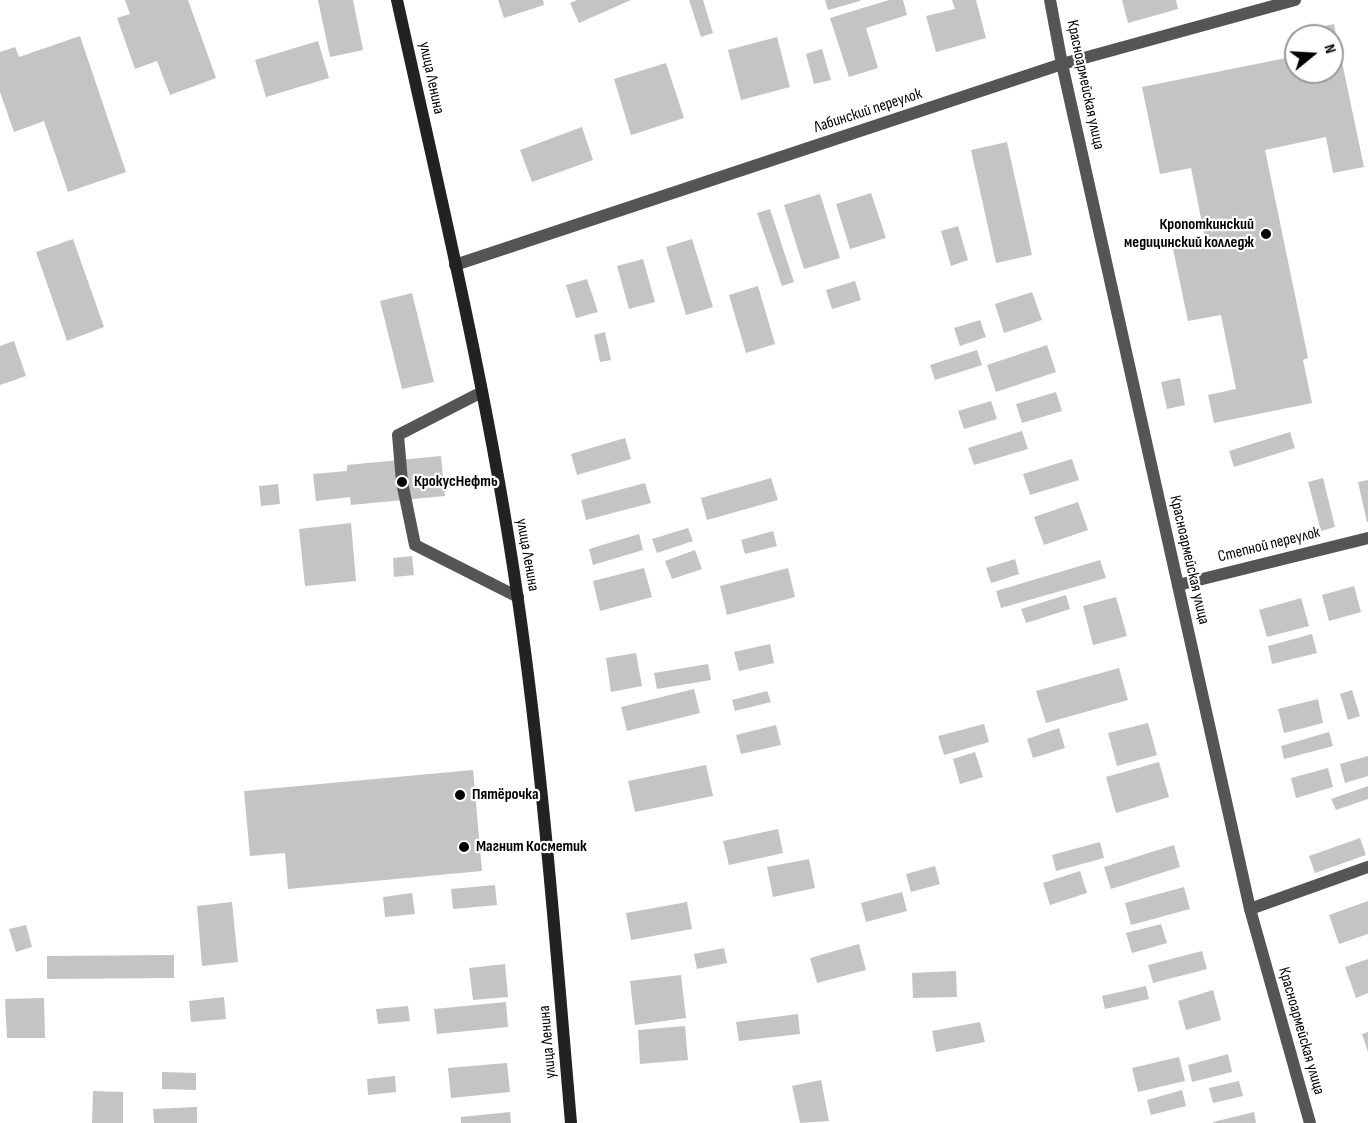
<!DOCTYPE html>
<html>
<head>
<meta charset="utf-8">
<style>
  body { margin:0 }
  #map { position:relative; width:1368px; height:1123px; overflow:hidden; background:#fff; font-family:"Sofia Sans Condensed",sans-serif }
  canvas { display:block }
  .north { position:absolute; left:1284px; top:24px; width:60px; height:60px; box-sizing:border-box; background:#fff; border:2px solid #999; border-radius:50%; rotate:72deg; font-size:16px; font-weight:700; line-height:24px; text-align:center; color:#000 }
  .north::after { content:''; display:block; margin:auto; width:21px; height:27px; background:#000; clip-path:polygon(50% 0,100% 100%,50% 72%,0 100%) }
</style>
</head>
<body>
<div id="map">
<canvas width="1368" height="1123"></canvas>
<div class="north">N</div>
</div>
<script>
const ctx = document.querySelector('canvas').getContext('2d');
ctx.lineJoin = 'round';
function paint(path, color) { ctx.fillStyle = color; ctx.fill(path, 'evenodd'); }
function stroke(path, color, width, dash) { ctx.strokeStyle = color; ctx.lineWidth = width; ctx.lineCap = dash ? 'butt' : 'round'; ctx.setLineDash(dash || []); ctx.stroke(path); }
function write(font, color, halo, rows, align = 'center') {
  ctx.font = font + ' "Sofia Sans Condensed",sans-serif'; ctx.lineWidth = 4.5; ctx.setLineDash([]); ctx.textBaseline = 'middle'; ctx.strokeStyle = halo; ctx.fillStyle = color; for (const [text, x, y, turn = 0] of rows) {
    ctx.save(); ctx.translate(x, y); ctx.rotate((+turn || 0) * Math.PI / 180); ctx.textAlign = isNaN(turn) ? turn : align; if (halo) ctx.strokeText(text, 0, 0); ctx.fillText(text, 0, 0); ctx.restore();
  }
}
paint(new Path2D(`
  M125,0H188L216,78L170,95L157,61L135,69L117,18L130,14Z
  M318,0H353L363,50L330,57Z
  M498,0H543L544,5L504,18Z
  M577,0H631L579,23L570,3Z
  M689,0H703L713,33L701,37Z
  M825,0H860V1L828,10Z
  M889,0H903L907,15L866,28L878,68L849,77L830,18Z
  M952,0H976L986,38L936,52L926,16L955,9Z
  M1122,0H1176L1178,9L1128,23Z
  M1334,24L1364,167L1333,173L1326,137L1265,150L1308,358L1303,360L1312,403L1214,423L1208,395L1236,389L1221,315L1188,321L1173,249L1206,243L1191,168L1160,174L1142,87L1296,56V72H1332V36H1296L1295,52L1291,33Z
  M80,36L126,172L68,192L44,121L14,132L0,92V52L15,47L19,57Z
  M777,37L790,87L741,100L728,50Z
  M318,41L329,78L266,97L255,60Z
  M822,49L831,80L814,84L806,54Z
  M666,63L684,118L631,135L614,79Z
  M582,127L593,160L532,182L520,150Z
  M1007,142L1032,255L996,263L971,150Z
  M871,193L886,238L850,249L836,204Z
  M820,194L840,258L804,269L784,205Z
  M770,209L794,282L782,286L757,213Z
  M958,226L968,260L951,266L941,231Z
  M73,239L104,327L67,341L36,252Z
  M692,239L713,307L686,315L666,247Z
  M643,259L655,302L629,309L617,266Z
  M587,279L598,312L576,318L566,285Z
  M855,281L861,300L832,309L826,290Z
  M758,286L775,344L746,353L729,295Z
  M1032,292L1042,320L1004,333L995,304Z
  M412,293L434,382L402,389L380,301Z
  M980,320L986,337L960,346L954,328Z
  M605,332L611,360L600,362L594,335Z
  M14,341L26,376L0,385V346Z
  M1047,345L1056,372L996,392L987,365Z
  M977,350L982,365L935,380L930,365Z
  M1180,378L1185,405L1167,409L1161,382Z
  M1056,392L1062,411L1022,423L1016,404Z
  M991,401L997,419L964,429L958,411Z
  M1022,431L1028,449L974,465L968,448Z
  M1290,432L1295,448L1234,467L1229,451Z
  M625,438L631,459L577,475L571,454Z
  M441,456L445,496L351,505L350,497L316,501L313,474L347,471V465Z
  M1072,459L1079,480L1030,495L1023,474Z
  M771,478L778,500L707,520L701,498Z
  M1323,478L1335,527L1321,531L1308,482Z
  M1368,480V522H1367L1358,482Z
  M645,483L651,503L586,520L581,500Z
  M278,484L280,504L261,506L259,486Z
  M1078,502L1088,530L1044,545L1034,517Z
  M351,523L356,581L305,586L299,529Z
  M688,528L693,541L657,553L652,539Z
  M773,531L777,546L745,554L741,540Z
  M639,534L643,550L593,565L589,549Z
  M695,550L702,569L672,579L665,561Z
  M412,556L414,575L394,577L393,558Z
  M1015,559L1019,574L991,583L986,568Z
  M1100,560L1106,578L1001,608L996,591Z
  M644,568L652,597L600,611L593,581Z
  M788,568L795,597L727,615L720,586Z
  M1354,586L1361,612L1329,621L1322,595Z
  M1066,595L1070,609L1026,623L1021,609Z
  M1116,597L1127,636L1093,645L1083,606Z
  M1301,598L1309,626L1267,637L1259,610Z
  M1312,634L1317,653L1272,664L1268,646Z
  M770,644L774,663L739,671L734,652Z
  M636,653L642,686L611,692L606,658Z
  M708,664L711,680L657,689L654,673Z
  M1119,668L1128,700L1046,723L1036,691Z
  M694,689L700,713L627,731L621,707Z
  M1352,690L1360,716L1348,720L1340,694Z
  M767,691L771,702L735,711L732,700Z
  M1318,699L1323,723L1284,733L1278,709Z
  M1148,723L1157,755L1117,766L1108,733Z
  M984,724L989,742L944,755L938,736Z
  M776,725L781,745L741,754L736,735Z
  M1059,728L1065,748L1033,758L1027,739Z
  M1329,732L1333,746L1284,759L1281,746Z
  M975,752L983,777L960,784L953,759Z
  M1368,756V776L1345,783L1340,764Z
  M1159,762L1169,797L1116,813L1106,777Z
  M706,765L713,796L635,812L628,781Z
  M1328,768L1333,787L1296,798L1291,778Z
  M473,770L482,871L288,889L285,853L250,856L244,791Z
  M1368,786V799L1336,810L1331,799Z
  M778,829L783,853L729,865L723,841Z
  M1360,838L1366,855L1315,873L1309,856Z
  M1100,842L1104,858L1056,871L1052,855Z
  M1174,845L1180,867L1111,889L1104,867Z
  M809,859L815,888L773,897L767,867Z
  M935,866L940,884L911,892L906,874Z
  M1080,871L1087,893L1050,905L1043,883Z
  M495,885L497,905L453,909L451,889Z
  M1184,887L1190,909L1131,925L1125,903Z
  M902,892L907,911L866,922L861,903Z
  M412,893L415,914L385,917L383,897Z
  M1368,901V934L1339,944L1329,915Z
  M232,902L238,962L202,966L197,906Z
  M687,902L692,929L631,940L626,913Z
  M1161,924L1167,943L1132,953L1126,933Z
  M26,925L32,947L16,952L9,929Z
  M859,944L866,970L817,983L810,958Z
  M724,948L727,963L697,969L694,954Z
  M1202,951L1207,969L1153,983L1148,965Z
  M174,955V978L47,979V956Z
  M1368,959V993L1356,998L1345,967Z
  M505,964L508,997L473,1000L469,968Z
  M956,971L957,997L913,998L912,973Z
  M681,975L686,1018L635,1025L630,981Z
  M1146,986L1149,999L1105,1009L1102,996Z
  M1213,990L1221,1020L1186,1030L1178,1001Z
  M224,997L226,1019L191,1022L189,1001Z
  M44,998L45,1038H7L5,999Z
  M506,1002L508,1027L437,1034L434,1009Z
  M408,1006L410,1021L378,1024L376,1009Z
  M798,1014L800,1034L739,1041L736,1022Z
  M980,1022L985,1042L936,1052L932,1031Z
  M685,1026L688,1060L640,1064L638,1030Z
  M1368,1032V1052L1362,1034Z
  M1228,1054L1232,1072L1192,1082L1188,1065Z
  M1179,1057L1185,1081L1138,1092L1132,1068Z
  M507,1063L510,1092L451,1098L448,1068Z
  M162,1072L196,1073V1090L162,1089Z
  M395,1076L396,1092L368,1095L367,1079Z
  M821,1080L829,1121L800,1123L792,1086Z
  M1239,1081L1243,1096L1213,1103L1209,1088Z
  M1182,1090L1186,1106L1151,1115L1147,1100Z
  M93,1091L123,1092V1123H92Z
  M197,1107V1123H154L153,1109Z
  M510,1112L511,1123H461V1117Z
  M1254,1112L1256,1123H1213V1122Z`), '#c4c4c4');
stroke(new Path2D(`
  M482,392L398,435L402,482L415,545L518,597`), '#555', 12);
stroke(new Path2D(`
  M455,265L1062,64L1295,0
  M1178,585L1368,538
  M1250,909L1368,867`), '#555', 12);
stroke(new Path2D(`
  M1050,0L1062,64L1250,909L1310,1123`), '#555', 12);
stroke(new Path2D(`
  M397,0C441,199 489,398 518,600C543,773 556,948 571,1123`), '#222', 12);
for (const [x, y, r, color] of [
  [1266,234,6,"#000"],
  [402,482,6,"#000"],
  [460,795,6,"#000"],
  [464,847,6,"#000"]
]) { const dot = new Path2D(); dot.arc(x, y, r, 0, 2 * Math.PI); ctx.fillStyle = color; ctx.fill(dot); stroke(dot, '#fff', 2); }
write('16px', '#000', '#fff', [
  ["улица Ленина",431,78,78],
  ["Красноармейская улица",1085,85,78],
  ["Лабинский переулок",868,111,-18],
  ["Степной переулок",1269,545,-14],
  ["улица Ленина",527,555,80],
  ["Красноармейская улица",1189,560,77],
  ["Красноармейская улица",1301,1031,74],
  ["улица Ленина",548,1042,-95]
]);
write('bold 16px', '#000', '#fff', [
  ["Кропоткинский",1254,225,"right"],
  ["медицинский колледж",1254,243,"right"],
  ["КрокусНефть",414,482],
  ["Пятёрочка",472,795],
  ["Магнит Косметик",476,847]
], 'left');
</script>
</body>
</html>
